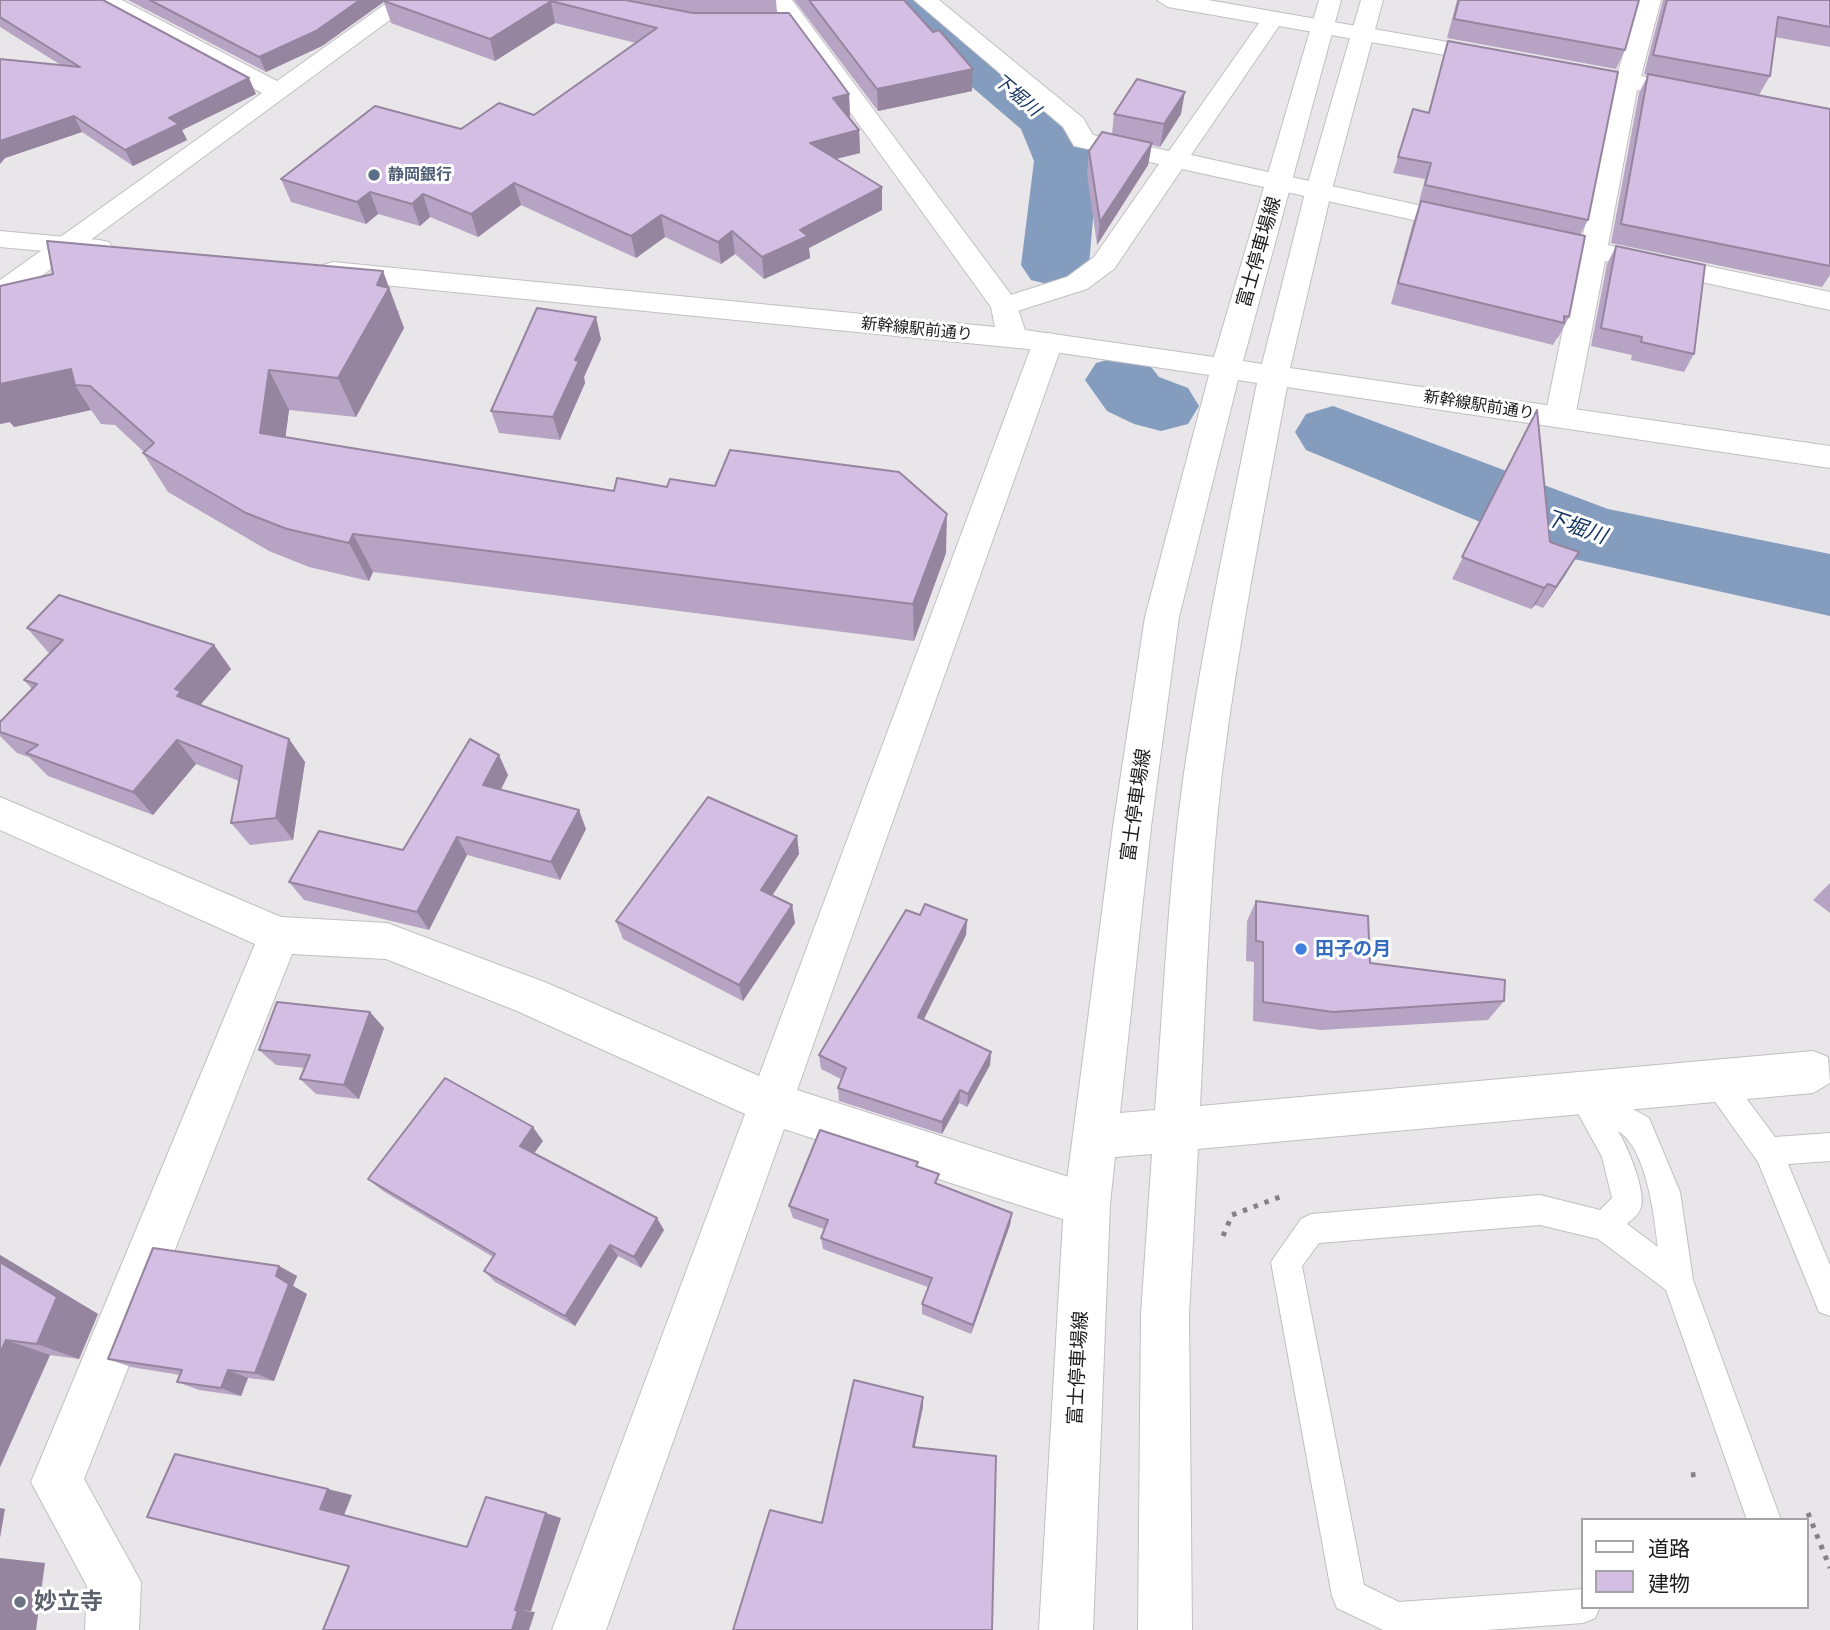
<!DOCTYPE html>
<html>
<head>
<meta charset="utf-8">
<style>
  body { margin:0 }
  #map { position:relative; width:1830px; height:1630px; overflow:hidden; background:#e8e6e9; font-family:"Asap Condensed","Noto Sans JP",sans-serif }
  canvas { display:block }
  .legend { position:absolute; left:1581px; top:1518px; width:228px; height:91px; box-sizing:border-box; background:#fff; border:2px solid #a4a4a5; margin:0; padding:9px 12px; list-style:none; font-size:21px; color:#1c1b1d }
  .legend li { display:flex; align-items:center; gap:14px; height:35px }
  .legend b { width:35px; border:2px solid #a4a4a5 }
</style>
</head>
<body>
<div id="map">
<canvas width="1830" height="1630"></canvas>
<ul class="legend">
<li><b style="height:9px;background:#fff"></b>道路</li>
<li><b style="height:19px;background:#d5bee3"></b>建物</li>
</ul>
</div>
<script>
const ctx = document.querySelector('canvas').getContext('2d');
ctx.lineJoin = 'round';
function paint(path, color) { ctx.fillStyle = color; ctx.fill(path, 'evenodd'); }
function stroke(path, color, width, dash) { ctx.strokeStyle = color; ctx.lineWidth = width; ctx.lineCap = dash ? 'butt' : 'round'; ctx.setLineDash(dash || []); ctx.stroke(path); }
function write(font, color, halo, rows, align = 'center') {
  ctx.font = font + ' "Asap Condensed","Noto Sans JP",sans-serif'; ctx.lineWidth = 6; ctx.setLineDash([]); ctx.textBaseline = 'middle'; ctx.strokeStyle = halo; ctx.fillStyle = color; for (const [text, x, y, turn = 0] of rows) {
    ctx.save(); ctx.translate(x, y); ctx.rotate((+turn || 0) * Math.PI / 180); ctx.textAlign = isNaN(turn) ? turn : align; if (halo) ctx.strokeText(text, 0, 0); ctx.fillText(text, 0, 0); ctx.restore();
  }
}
paint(new Path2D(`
  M876,0H938L1070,108L1098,161L1089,265L1079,280L1055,286L1031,280L1021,265L1034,161L1021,129L884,12Z
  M1122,356L1148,363L1159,377L1188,388L1199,406L1188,424L1161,431L1134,424L1107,411L1085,380L1096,363Z
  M1333,406L1608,509L1830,554V616L1565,557L1306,450L1295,432L1306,414Z`), '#849cbd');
const lane = new Path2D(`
  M1716,1067L1726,1071L1775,1137L1830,1133V1161L1788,1164L1830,1265V1316L1819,1312L1758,1162L1706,1089L1702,1080L1706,1071Z
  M1581,1080L1649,1118L1680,1192L1693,1280L1781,1520H1747L1666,1290L1598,1239L1540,1225L1319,1243L1302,1266L1364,1585L1399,1602L1583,1589V1607H1600L1595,1618L1583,1623L1486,1630H1383L1337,1608L1332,1596L1271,1262L1301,1219L1311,1214L1540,1195L1600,1210L1612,1198L1602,1157L1567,1093L1571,1084ZM1618,1131C1647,1149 1654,1215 1658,1247L1627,1224C1633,1219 1639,1214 1641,1207C1646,1191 1627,1145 1618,1131Z`);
const street = new Path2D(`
  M94,0H122L277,81L391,0H417L10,299L0,302V280L262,93L97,5Z
  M914,0H939L1083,118L1093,135L1169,151L1259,23L1168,7L1157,0H1208L1505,52L1509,57L1505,62L1497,64L1279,26L1191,155L1468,216L1478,218L1482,224L1478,230L1468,232L1182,169L1114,269L1087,289L1005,315L995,312L991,306L995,300L1067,277L1094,257L1159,164L1074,146L1063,127Z
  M1639,0H1661L1641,76L1703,88L1706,93L1703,98L1694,100L1637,90L1608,245L1830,292V310L1605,261L1575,417L1571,424L1560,427L1549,424L1545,417L1578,255L1521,243L1517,237L1521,231L1531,229L1582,240L1614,86L1558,75L1555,70L1558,65L1567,63L1618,72Z
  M1048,333L1058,335L1063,342L797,1090L1103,1188L1110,1204L1103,1220L1087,1227L784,1129L606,1630H552L745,1114L517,1011L386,959L292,954L84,1479L141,1582L139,1630H85L87,1586L31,1482L255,944L0,830V797L281,917L387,923L547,983L759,1076L1033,342L1038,335Z`);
const secondary = new Path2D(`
  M769,0H792L1015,300L1025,330L1214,357L1319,0H1341L1243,361L1262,364L1305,193L1361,0H1383L1331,193L1290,368L1830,446V468L1287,387C1263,515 1238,644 1222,773C1209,883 1206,995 1200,1106L1813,1051L1828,1057L1830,1083L1813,1093L1198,1149L1189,1314L1192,1630H1138L1141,1314L1152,1154L1115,1157L1110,1204L1093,1630H1039L1064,1204L1113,827L1145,617L1209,375L1048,351L333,280L323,277L319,271L323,265L333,262L995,327L991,307ZM1238,380L1257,383C1231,512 1203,642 1184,773C1168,884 1164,998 1155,1110L1120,1113L1151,827L1179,617Z
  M0,231L99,240L109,242L113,248L109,254L99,256L0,247Z`);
stroke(lane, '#c1bfc2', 2);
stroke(street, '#c1bfc2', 2);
stroke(secondary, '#c1bfc2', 2);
stroke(new Path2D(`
  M1223,1236L1232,1215L1285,1195
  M1691,1475L1702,1474
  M1808,1513L1830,1568`), '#838284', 5, [4.5, 7]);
paint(lane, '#fff');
paint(street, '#fff');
paint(secondary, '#fff');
paint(new Path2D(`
  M0,0L256,94L182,130L187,140L133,166L82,132L5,158L0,164V59L61,65L0,27Z
  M128,0H776L777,13L849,94L850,117H848L859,130L860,153L836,159L882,210L809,248L810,258L764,279L735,254L721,264L665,237L636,258L521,205L478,237L430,217L420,226L378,214L366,224L291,202L281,179L461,129L534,115L636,43L555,23L495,61L391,23L384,2L322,46L266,72Z
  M794,0H904L972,91L878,111Z
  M1457,0H1639L1625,50L1616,69L1447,38Z
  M1663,0H1830V47L1775,37L1770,76L1759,95L1687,82L1830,109V275L1822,287L1611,243L1639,93L1648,75L1644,74Z
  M1448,41L1588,220L1580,235L1569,317L1558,338H1557L1553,345L1391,304L1413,223L1420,202H1419L1425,179L1393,173L1413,109L1428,113Z
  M1114,114H1181L1160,147L1152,145L1148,165L1097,245L1087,174L1089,151L1112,134Z
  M1616,246L1694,354L1684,372L1631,360L1632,355L1591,346L1607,264Z
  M0,286L399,311L398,313L404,328L356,417L289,410L285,437L946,553L914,641L373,572L369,581L309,567L269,551L168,492L143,453L144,452L115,425L101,424L91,410L14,427L10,422L0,424Z
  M601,339L584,377L585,383L560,440L499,433L491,411Z
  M1537,410L1550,542L1566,574L1543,608L1535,605L1531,609L1452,579Z
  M27,628L214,645L231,669L200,705L289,739L305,762L293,840L250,845L231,823L239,781L196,764L153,815L48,776L29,757L17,753L0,736V722L32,689L24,680L50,653L48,652Z
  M508,775L501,790L586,829L560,880L467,855L429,930L304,900L289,882L403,850Z
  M797,836L799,854L772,896L792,905L795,923L743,1001L623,939L616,921Z
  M1830,883V913L1813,900Z
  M1256,901L1370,963L1504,1001L1488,1020L1321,1030L1253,1021L1254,962L1246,961L1247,921Z
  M920,915L967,920L966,935L923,1020L991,1052L990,1065L967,1107L959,1103L942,1134L839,1101L838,1088L841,1079L821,1069L819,1055Z
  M384,1028L359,1099L316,1094L300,1079L305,1068L276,1065L259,1050Z
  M543,1141L534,1153L664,1230L641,1268L618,1256L575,1326L495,1282L484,1271L493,1257L383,1191L368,1179Z
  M918,1167L938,1184L1012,1213L1010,1225L971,1334L922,1314V1304L928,1287L823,1249L821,1238L824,1229L793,1218L789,1206Z
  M0,1255L98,1314L79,1359L50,1355L0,1467Z
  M279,1266L297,1276L293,1286L307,1294L274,1381L248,1378L241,1396L199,1390L177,1382L180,1375L131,1367L108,1359Z`), '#b7a3c3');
paint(new Path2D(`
  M360,0H386L322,46L266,72L259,57Z
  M551,1L555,23L495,61L490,39Z
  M973,69L972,91L878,111L877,89Z
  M249,78L256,94L182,130L187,140L133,166L125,150L169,118Z
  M1185,92L1181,114L1160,147L1164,124Z
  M849,94L850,117L834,120L833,98Z
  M74,116L82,132L5,158L0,164V141Z
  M859,130L860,153L811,165L810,143Z
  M1152,143L1148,165L1097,245L1100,222Z
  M514,183L521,205L478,237L471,214Z
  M882,187V210L809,248L810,258L764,279L762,257L800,230Z
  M370,192L378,214L366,224L357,202Z
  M423,194L430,217L420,226L412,204Z
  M661,215L665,237L636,258L631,236Z
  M732,231L735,254L721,264L718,242Z
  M383,271L404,328L356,417L338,378Z
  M596,317L601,339L584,377L585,383L560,440L553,417L575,360Z
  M71,369L75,385L91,410L14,427L10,422L0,424V384Z
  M269,370L289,410L281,472L260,433Z
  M947,514L946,553L914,641L913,604Z
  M353,534L373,572L369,581L349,543Z
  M1579,552L1566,574L1543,608L1556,587Z
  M1548,584L1535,605L1531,609L1544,588Z
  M214,645L231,669L196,710L177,696L175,689Z
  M289,739L305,762L293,840L276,818Z
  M177,740L196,764L153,815L133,792Z
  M499,755L508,775L493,804L483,785Z
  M579,810L586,829L560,880L551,862Z
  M797,836L799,854L764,908L761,890Z
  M457,837L467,855L429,930L417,912Z
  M792,905L795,923L743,1001L739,985Z
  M967,920L966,935L918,1031V1017Z
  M370,1012L384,1028L359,1099L344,1085Z
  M991,1052L990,1065L967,1107L968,1094Z
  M960,1090L959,1103L942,1134V1122Z
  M533,1127L543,1141L530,1159L520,1146Z
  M1012,1213L1010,1225L971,1334L973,1325Z
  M657,1218L664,1230L641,1268L634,1257Z
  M610,1245L618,1256L575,1326L565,1316Z
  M0,1255L98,1314L79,1359L37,1344L0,1262Z
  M279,1266L297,1276L293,1286L307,1294L274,1381L255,1373L276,1276Z
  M6,1340L50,1355L0,1467V1353Z
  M228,1370L248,1378L241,1396L221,1388Z
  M923,1397V1407L913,1455V1447Z
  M328,1489L352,1495L344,1515L320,1509Z
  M0,1508L5,1509L0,1538Z
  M546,1513L561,1518L531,1611L515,1610Z
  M0,1558L45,1563L36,1630H0Z
  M518,1610L535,1612L529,1630H512Z`), '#95859f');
const building = new Path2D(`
  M0,0H103L249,78L169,118L179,124L125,150L74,116L0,141V59L80,67L0,17Z
  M150,0H360L316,31L259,57Z
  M385,0H625L693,13H789L849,94L833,98L859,130L810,143L882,187L800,230L808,236L762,257L732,231L718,242L661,215L631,236L514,183L471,214L423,194L412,204L370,192L357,202L281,179L375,106L461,129L499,103L534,115L657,28L551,1L490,39L384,1Z
  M809,0H904L933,32L939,30L973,69L877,89Z
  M1459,0H1639L1625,50L1454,19Z
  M1667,0H1830V27L1778,17L1770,76L1653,55Z
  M1448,41L1618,72L1588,220L1425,185L1431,163L1398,157L1413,109L1429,113Z
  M1648,74L1830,109V266L1621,224Z
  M1137,79L1185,92L1164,124L1114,114Z
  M1102,132L1152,143L1100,222L1089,151Z
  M1421,201L1585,236L1569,317L1564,316V323L1398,283Z
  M47,241L383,271L377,285L389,288L338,378L269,370L260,433L614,491L617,478L667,487L670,479L715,486L730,450L899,472L947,514L913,604L353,534L349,543L287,529L246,513L143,453L154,443L90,386L75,385L71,369L0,384V286L53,274Z
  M1616,246L1705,265L1694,354L1641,342L1642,337L1601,328Z
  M537,308L596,317L575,360L579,361L553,417L491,411Z
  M1537,410L1550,542L1579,552L1556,587L1548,584L1544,588L1462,557Z
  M59,595L214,645L175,689L181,691L177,696L289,739L276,818L231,823L242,766L177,740L133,792L26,753L38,745L0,732V722L37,684L24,680L63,640L27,628Z
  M470,739L499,755L483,785L579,810L551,862L457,837L417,912L289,882L319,831L403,850Z
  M708,797L797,836L761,890L792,905L739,985L616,921Z
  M1256,901L1368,916L1370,963L1505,980L1504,1001L1333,1012L1263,1002V942L1256,941Z
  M925,904L967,920L918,1017L991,1052L968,1094L960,1090L942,1122L838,1088L846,1068L819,1055L906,910L920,915Z
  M277,1002L370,1012L344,1085L300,1079L310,1055L259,1050Z
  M445,1078L533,1127L520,1146L657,1218L634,1257L610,1245L565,1316L484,1271L495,1254L368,1179Z
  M820,1130L918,1162L916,1166L939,1174L935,1183L1012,1213L973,1325L922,1304L932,1278L821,1238L828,1220L789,1206Z
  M153,1248L279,1266L276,1276L289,1284L255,1373L228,1370L221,1388L177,1382L182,1370L108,1359Z
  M0,1262L57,1297L37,1344L6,1340L0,1353Z
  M854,1380L923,1397L913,1447L996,1456L992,1630H733L770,1510L822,1523Z
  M175,1454L328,1489L320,1509L467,1547L486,1497L546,1513L515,1610H518L512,1630H323L349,1566L147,1517Z`);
paint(building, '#d5bee3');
stroke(building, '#95859f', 2);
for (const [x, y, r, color] of [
  [374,175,7,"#5c6f8a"],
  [1301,949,7,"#3f7fe0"],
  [20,1602,7,"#6b7280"]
]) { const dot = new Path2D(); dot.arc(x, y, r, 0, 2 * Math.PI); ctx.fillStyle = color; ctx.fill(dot); stroke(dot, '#fff', 2.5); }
write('bold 16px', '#4e5e75', '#fff', [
  ["静岡銀行",388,175]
], 'left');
write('16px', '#1c1b1d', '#fff', [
  ["新幹線駅前通り",917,329,6],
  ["新幹線駅前通り",1479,405,9]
]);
write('italic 18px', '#173662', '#fff', [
  ["下堀川",1017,95,40]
]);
write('19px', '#1c1b1d', '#fff', [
  ["富士停車場線",1259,252,-74],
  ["富士停車場線",1136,805,-82],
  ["富士停車場線",1078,1368,-87]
]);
write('bold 19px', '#366cbe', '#fff', [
  ["田子の月",1315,949]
], 'left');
write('italic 21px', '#173662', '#fff', [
  ["下堀川",1576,527,19]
]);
write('bold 23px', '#5b616d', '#fff', [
  ["妙立寺",34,1602]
], 'left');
</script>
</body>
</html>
